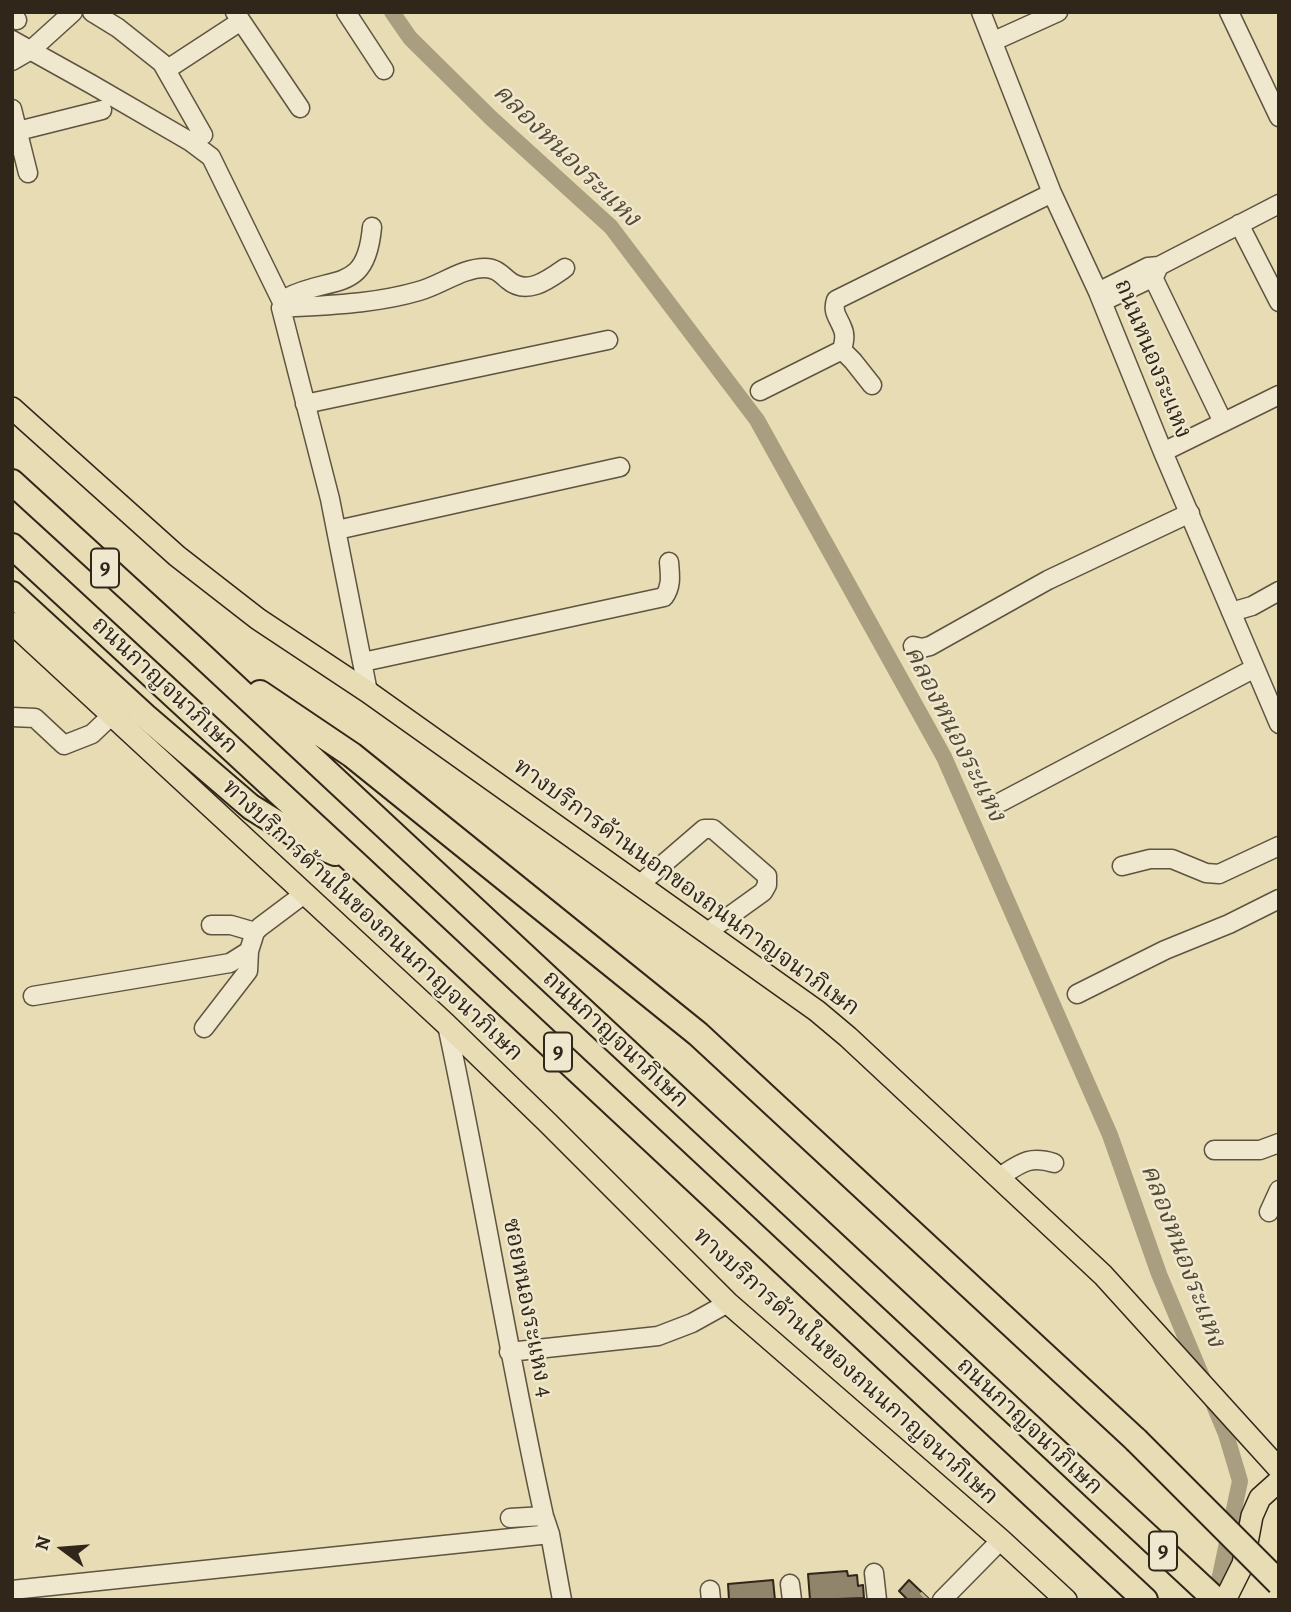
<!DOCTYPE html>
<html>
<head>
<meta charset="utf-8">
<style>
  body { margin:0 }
  #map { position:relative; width:1291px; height:1612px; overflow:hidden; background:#e7dcb3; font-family:Alegreya,serif }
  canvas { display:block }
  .frame { position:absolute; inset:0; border:14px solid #31261a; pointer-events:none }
  .north { position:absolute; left:28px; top:1514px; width:70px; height:70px; -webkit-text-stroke:5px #efe8ce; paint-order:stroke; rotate:286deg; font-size:19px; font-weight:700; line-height:28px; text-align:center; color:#31261a }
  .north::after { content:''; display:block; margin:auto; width:24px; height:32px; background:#31261a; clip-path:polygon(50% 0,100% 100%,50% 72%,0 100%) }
</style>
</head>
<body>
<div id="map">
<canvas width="1291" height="1612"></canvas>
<div class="frame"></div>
<div class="north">N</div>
</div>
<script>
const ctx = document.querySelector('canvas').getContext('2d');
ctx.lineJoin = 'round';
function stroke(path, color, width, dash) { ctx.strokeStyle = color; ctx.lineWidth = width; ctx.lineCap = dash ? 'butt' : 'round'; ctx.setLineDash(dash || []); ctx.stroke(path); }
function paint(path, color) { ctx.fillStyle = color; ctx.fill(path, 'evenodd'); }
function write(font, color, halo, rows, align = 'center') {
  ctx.font = font + ' Alegreya,"Noto Serif Thai",serif'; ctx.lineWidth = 5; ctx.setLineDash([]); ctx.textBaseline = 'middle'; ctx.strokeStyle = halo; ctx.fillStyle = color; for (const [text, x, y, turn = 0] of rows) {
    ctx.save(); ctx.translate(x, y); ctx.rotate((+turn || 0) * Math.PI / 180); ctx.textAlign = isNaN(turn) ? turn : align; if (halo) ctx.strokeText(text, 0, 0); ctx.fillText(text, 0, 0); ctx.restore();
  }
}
stroke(new Path2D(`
  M392,12L410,38L491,118L611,227L757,420L944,757L1110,1135L1159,1274L1226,1434L1240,1481L1215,1600`), '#a99e7f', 16);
const building = new Path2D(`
  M847,1571L848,1576L857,1575L858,1586L863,1585L864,1598L810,1600L808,1574Z
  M773,1580L775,1600H729L728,1584Z
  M909,1580L930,1600H908L899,1591Z`);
paint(building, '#90856a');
stroke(building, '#31261a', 2);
stroke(new Path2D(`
  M926,1600L928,1598`), '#c3b894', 18, [18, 9]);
const minor = new Path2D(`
  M92,12L118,28L162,63L203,135
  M235,12L300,108
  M346,12L384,70
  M981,12L1052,193L1098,292L1163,452L1279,724
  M1229,12L1279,117
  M12,13L17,20
  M12,40L91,84L191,142L211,157L282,302
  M994,41L1058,12
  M12,61L31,50L73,12
  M166,70L241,21
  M12,109L28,173
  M18,131L102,110
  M1239,224L1279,302
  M1148,267L1223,422
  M1098,292L1148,267L1159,266L1279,204
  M1102,302L1154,277L1159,266
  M281,308L286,298C333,274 366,295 372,227
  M842,350L853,361L872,385
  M760,391L842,350C844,342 846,335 842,327C838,317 832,312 836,300L1052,193
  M305,404L608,340
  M1163,452L1279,395
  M337,530L620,467
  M1231,612L1252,606L1279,591
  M913,646L922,648L930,646L1048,580L1190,513
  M363,662L664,597C672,586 670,575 669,562
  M368,692L330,499L281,308C328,305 375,304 419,291C441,285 462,268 485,268C495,268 500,273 508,280C527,296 548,280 565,268
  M12,717L35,718L64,745L92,734L112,715
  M1001,802L1255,668
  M1122,866L1150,859H1172L1206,873L1219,874L1279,846
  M639,885L704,829H713L767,876V885L763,892L706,933
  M211,925H231L255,932
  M1077,994L1165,950L1229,924L1279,899
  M33,996L230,963L249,951L255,932L260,927L304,894
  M447,1025C482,1188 508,1353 544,1516L550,1534L562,1600
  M204,1028L248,971L249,951
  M1214,1150H1260L1279,1143
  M998,1178C1020,1164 1028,1155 1054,1163
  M1269,1212L1279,1190
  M509,1352L658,1336L692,1323L728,1303
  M510,1518L544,1516
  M874,1573L877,1600
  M790,1584L792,1600
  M12,1590L550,1534
  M710,1590L711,1600
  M942,1600L1001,1540`);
const major = new Path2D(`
  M12,408L177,556L258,619L368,692L817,1011L848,1037L1103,1275L1279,1469
  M12,623L447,1025L548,1123L728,1303L1001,1540L1066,1600
  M1225,1600L1243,1564L1252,1516L1260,1498L1279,1481`);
const highway = new Path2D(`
  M12,482L198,652L1216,1600
  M12,546L354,862L1145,1600
  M12,594L145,716L251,807L301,838L335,853
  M260,693L352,755L698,1034L1136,1440`);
stroke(minor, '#5e5440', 21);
stroke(major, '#31261a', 24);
stroke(highway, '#31261a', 28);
stroke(minor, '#efe8ce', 18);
stroke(major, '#e7dcb3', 21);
stroke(highway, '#e7dcb3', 24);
const highwayBridge = new Path2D(`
  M1136,1440L1279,1583`);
stroke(highwayBridge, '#31261a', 28, []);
stroke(highwayBridge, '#e7dcb3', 24);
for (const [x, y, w] of [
  [105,568,28],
  [558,1052,28],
  [1163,1551,28]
]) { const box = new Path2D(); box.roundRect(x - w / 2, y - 19.5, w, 39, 5); ctx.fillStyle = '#efe8ce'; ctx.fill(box); stroke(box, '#31261a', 2); }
write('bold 23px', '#31261a', null, [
  ["9",105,568],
  ["9",558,1052],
  ["9",1163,1551]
]);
write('24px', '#31261a', '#efe8ce', [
  ["ถนนหนองระแหง",1152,359,68],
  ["ถนนกาญจนาภิเษก",164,686,43],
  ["ทางบริการด้านนอกของถนนกาญจนาภิเษก",686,888,36],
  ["ทางบริการด้านในของถนนกาญจนาภิเษก",372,921,43],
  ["ถนนกาญจนาภิเษก",615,1040,43],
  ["ซอยหนองระแหง 4",527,1308,79],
  ["ทางบริการด้านในของถนนกาญจนาภิเษก",845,1367,42],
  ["ถนนกาญจนาภิเษก",1029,1427,43]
]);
write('italic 26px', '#554a38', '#efe8ce', [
  ["คลองหนองระแหง",566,156,44],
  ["คลองหนองระแหง",954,734,63],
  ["คลองหนองระแหง",1182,1256,69]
]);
</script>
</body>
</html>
